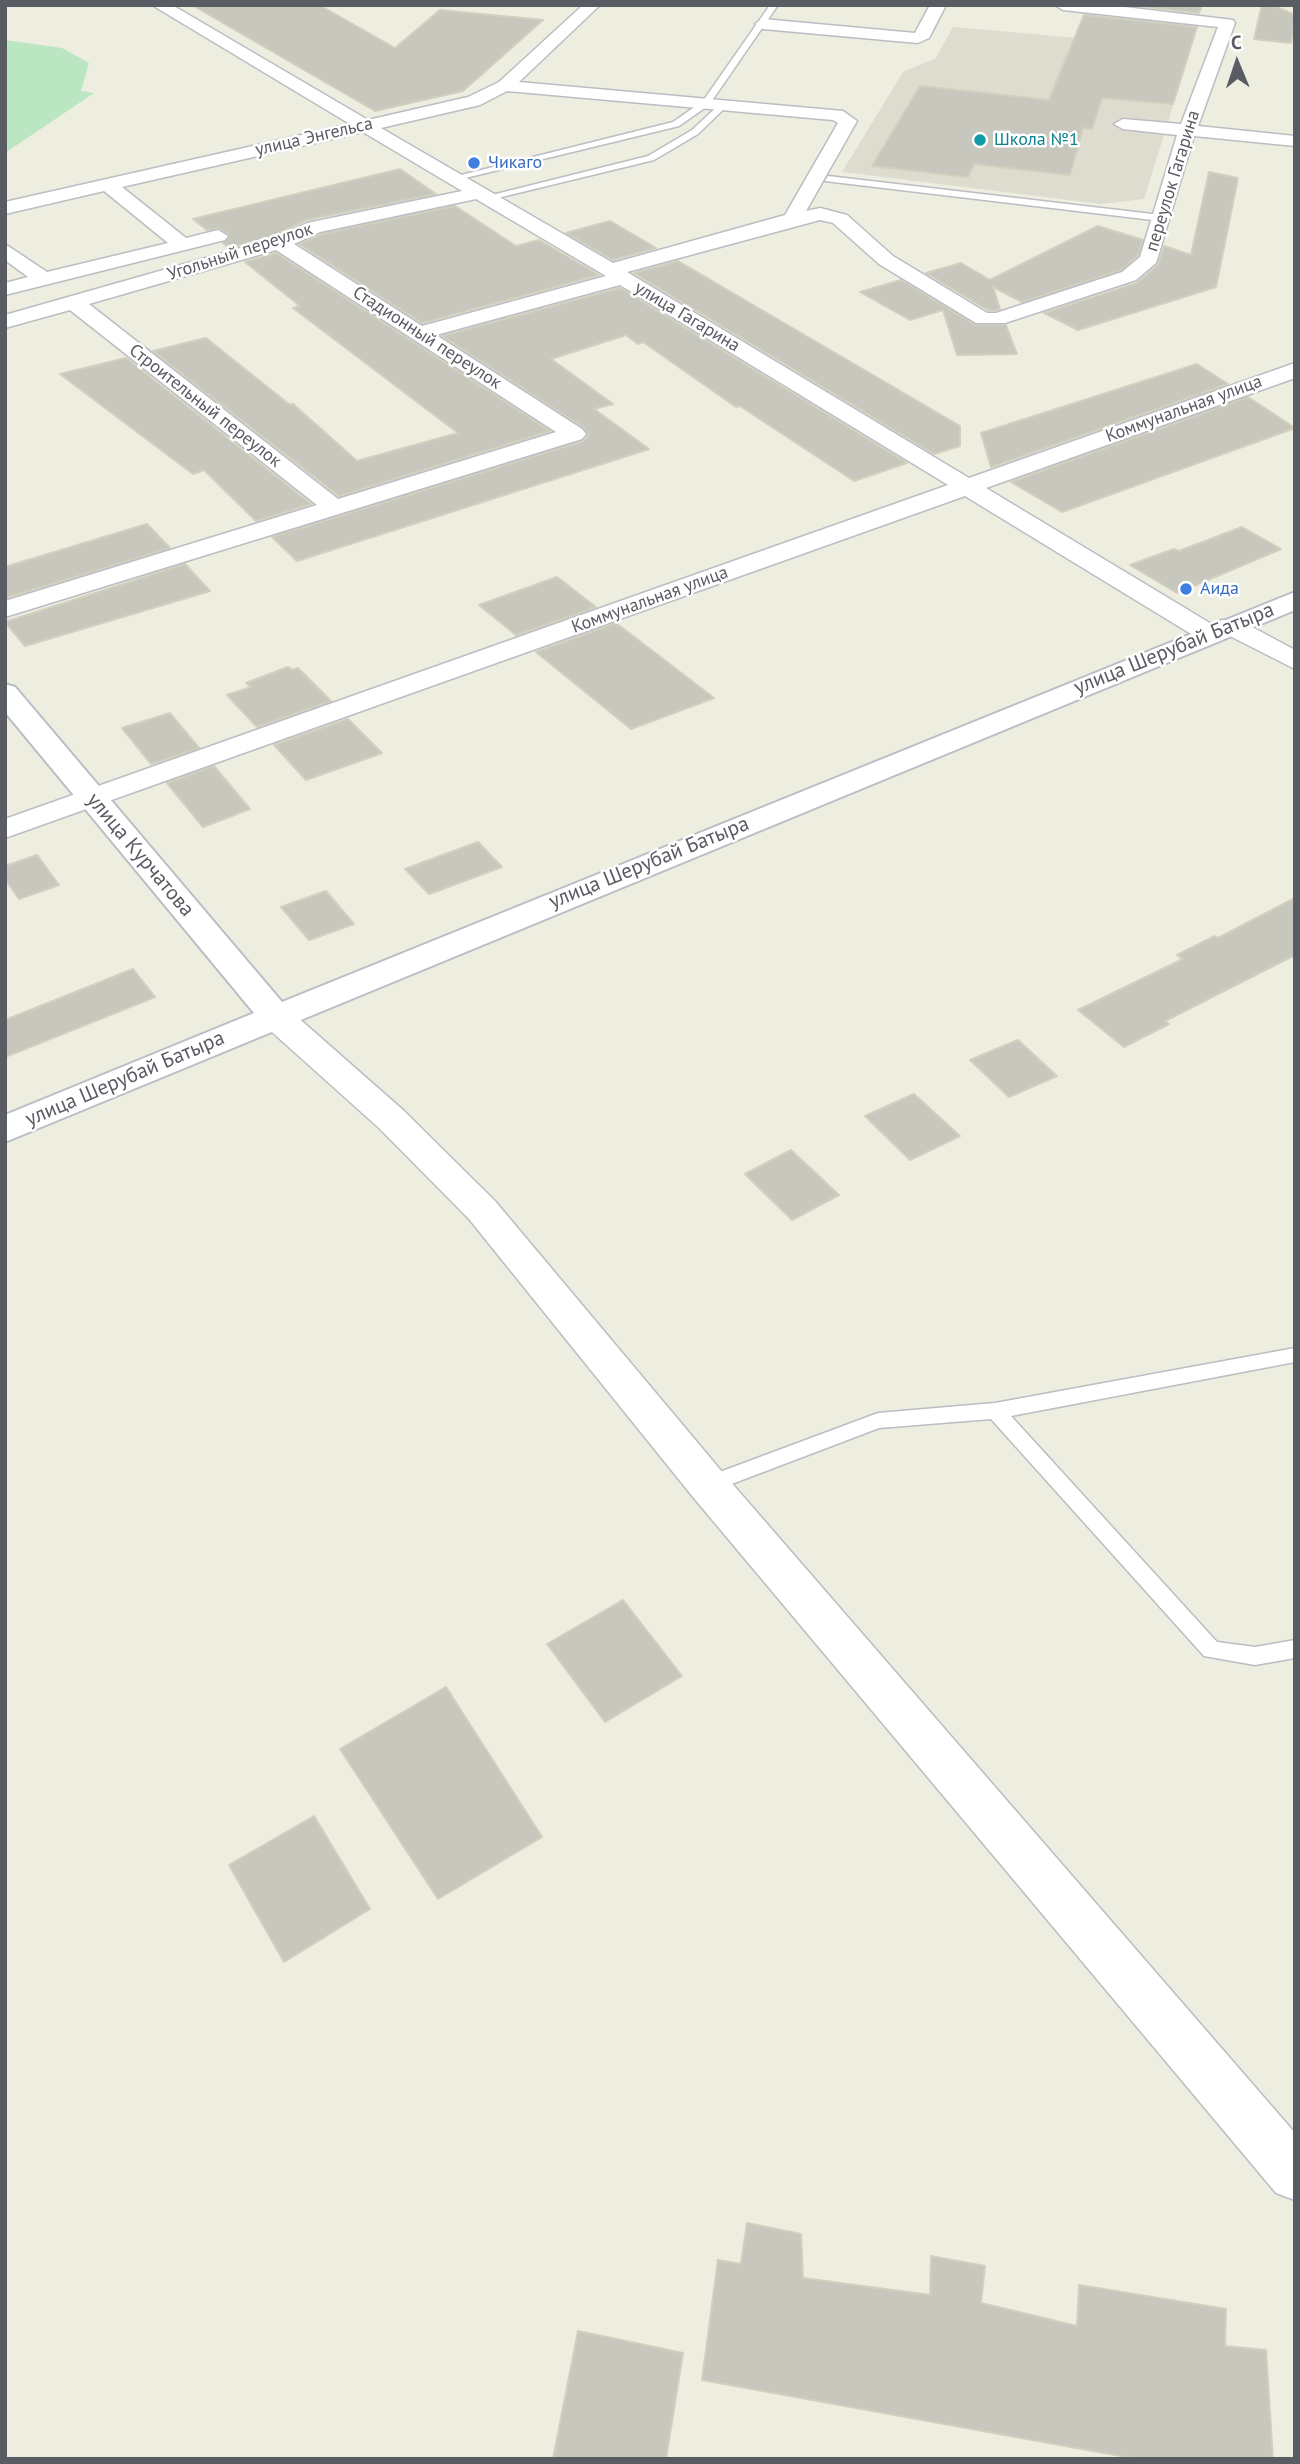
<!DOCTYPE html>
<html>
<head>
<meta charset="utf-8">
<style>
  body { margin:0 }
  #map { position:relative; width:1300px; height:2464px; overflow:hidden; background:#edede0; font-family:"PT Sans",sans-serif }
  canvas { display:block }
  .frame { position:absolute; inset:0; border:7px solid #595c63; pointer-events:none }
  .north { position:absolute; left:1202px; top:28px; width:70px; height:70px; -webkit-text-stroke:5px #fff; paint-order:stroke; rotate:358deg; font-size:19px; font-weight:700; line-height:28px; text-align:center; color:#595c63 }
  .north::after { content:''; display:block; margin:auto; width:24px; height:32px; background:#595c63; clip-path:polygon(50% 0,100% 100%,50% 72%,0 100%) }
</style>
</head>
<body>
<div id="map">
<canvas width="1300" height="2464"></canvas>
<div class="frame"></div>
<div class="north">С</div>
</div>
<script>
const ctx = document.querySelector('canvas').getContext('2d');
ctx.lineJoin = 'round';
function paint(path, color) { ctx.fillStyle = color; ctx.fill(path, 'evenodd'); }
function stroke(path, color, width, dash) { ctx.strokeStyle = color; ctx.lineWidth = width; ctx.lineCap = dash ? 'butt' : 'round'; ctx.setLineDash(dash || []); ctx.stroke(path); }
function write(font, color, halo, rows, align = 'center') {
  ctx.font = font + ' "PT Sans",sans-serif'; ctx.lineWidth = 5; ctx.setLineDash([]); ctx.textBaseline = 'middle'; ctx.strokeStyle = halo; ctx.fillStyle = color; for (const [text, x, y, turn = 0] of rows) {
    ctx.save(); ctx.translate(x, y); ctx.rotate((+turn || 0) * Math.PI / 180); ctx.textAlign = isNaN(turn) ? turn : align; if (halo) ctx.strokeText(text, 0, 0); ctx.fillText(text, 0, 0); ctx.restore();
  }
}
paint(new Path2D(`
  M953,27L1191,48L1144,199L1102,204L842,172L903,72L936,58Z`), '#dddccf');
paint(new Path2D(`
  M5,40L62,48L89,63L81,91L94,93L5,153Z`), '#bae7c2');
const building = new Path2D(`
  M192,5H319L395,48L440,10L543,20L463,91L375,111Z
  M1132,5H1202L1199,13Z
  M1262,5H1272L1295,15L1291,43L1254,39Z
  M1084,15L1197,27L1173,104L1102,98L1092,129L1083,128L1070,175L974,164L968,177L872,166L920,86L1049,100Z
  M400,169L436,194L306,220L271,237L229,248L223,243L230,238L229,234L219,228L207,230L193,219Z
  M1209,172L1238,178L1216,287L1078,330L1044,313L1137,283L1158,265L1164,246L1191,255Z
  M455,206L516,246L539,240L599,275L422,323L299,244L321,234Z
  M610,221L634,235L656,248L613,260L566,233Z
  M1098,226L1143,240L1138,255L1121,270L1022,302L993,287L1000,309L996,310H988L926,273L961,263L990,280Z
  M276,253L550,431L339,496L153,351L206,338L290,405L293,404L357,461L458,433L293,308L300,306L245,262Z
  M678,261L960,426V446L934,454L634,273Z
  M901,280L975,325H1006L1017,354L957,355L943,310L910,320L860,292Z
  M620,288L907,463L854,481L740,406L736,407L643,342L638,344L626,335L551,359L613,404L594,409L649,449L297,561L272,537L584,441L589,434L583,427L442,336Z
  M126,358L311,504L256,521L204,470L193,474L60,374Z
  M1197,364L1228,384L991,467L981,433Z
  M1248,397L1295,428L1062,512L1011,482Z
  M147,524L170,548L5,598V567Z
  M1242,527L1281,549L1177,593L1130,565L1174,549L1179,551Z
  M185,564L210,591L25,646L5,622Z
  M557,577L596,607L516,635L479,605Z
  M616,623L714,698L631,729L536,652Z
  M288,667L292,670L298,668L331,701L257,727L227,695L251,687L246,683Z
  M170,713L199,748L151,764L122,728Z
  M348,719L382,753L306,780L274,745Z
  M214,766L250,809L203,827L167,783Z
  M478,842L502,867L429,894L405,869Z
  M37,855L59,885L19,899L5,879V866Z
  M326,891L354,924L309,940L281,907Z
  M1295,898V955L1165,1021L1169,1024L1124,1047L1078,1010L1183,959L1177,955L1215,936L1218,938Z
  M133,969L155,997L5,1057V1020Z
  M1018,1040L1057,1076L1009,1097L970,1060Z
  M914,1094L960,1136L910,1160L865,1116Z
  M791,1150L839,1195L792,1220L745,1174Z
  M623,1600L682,1676L605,1722L547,1644Z
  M446,1687L542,1837L438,1899L340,1749Z
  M314,1816L370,1909L284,1962L229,1865Z
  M747,2223L801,2234L803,2278L930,2295L931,2256L985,2266L981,2303L1077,2326L1079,2285L1226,2309L1225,2346L1266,2350L1273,2459H1137L702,2380L718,2260L741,2264Z
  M578,2331L683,2353L666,2459H553Z`);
paint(building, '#c8c7bd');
stroke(building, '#d2cfbe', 2);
const lane = new Path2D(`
  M770,5H778L709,105L679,126L453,181L449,178L673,122L703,101Z
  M722,102L729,104L698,134L654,160L485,201L480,198L648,156L692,130Z
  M828,176L1161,215L1166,218L1161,221L825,181Z
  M1295,1348V1362L1011,1416L1217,1642L1255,1647L1295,1640V1658L1255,1665L1204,1656L991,1419L879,1428L708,1493L701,1491L698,1485L701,1479L878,1413L995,1403Z`);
const street = new Path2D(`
  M152,5H172L368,120L468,97L499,82L583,5H600L519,82L843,111L857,121L806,211L820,208L847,215L893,256L987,313H996L1122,272L1140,257L1177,135L1123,129L1114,124L1123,119L1181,124L1218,27L1063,10L1055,5H1108L1233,20L1235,23L1198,126L1295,136V146L1194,136L1156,263L1136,280L1005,323H976L879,264L833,223L820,220L627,272L969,478L1295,363V378L986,488L1218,628L1221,620H1239L1295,650V669L1222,632L1219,640H1201L965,496L5,838V819L948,485L620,285L436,335L582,429L586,434L582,439L5,617V601L317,505L70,310L5,328V315L272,239L307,223L462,191L363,132L122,187L186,238L218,230L228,236L225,240L5,295V283L28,277L5,260V244L47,272L168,243L104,191L5,214V202L350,124ZM507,91L833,120L838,123L785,215L613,263L381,128L480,105ZM476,199L606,276L422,326L294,244L320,232ZM276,250L556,432L338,499L89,304Z
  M930,5H946L929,38L918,43L763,29L755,24L763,19L915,33Z
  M275,1005L287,1008L403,1110L495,1201L723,1473L1295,2133V2200L1276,2193L693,1497L469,1219L379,1128L263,1024L258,1016L263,1008Z`);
const secondary = new Path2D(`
  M1295,592V610L5,1142V1115L254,1013L5,712V684L15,687L282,1002Z`);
stroke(lane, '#bbbdc3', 3);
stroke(street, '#bbbdc3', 3);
stroke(secondary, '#bbbdc5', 4);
paint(lane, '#fff');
paint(street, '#fff');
paint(secondary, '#fff');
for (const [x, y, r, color] of [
  [980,140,7,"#0f9aa8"],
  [474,163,7,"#3f7fe0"],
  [1186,589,7,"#3f7fe0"]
]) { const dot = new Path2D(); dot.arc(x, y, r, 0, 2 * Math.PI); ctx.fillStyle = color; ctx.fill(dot); stroke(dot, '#fff', 2.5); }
write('18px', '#595c63', '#fff', [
  ["улица Энгельса",314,137,-13],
  ["переулок Гагарина",1173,181,-73],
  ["Угольный переулок",240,252,-18],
  ["улица Гагарина",687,317,31],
  ["Стадионный переулок",427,338,33],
  ["Строительный переулок",205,406,38],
  ["Коммунальная улица",1184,409,-20],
  ["Коммунальная улица",650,600,-20]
]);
write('18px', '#0d838f', '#fff', [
  ["Школа №1",994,140]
], 'left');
write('18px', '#366cbe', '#fff', [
  ["Чикаго",488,163],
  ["Аида",1200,589]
], 'left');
write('21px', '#595c63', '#fff', [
  ["улица Шерубай Батыра",1174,649,-22],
  ["улица Курчатова",140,855,50],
  ["улица Шерубай Батыра",649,863,-22],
  ["улица Шерубай Батыра",125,1079,-23]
]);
</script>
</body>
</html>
